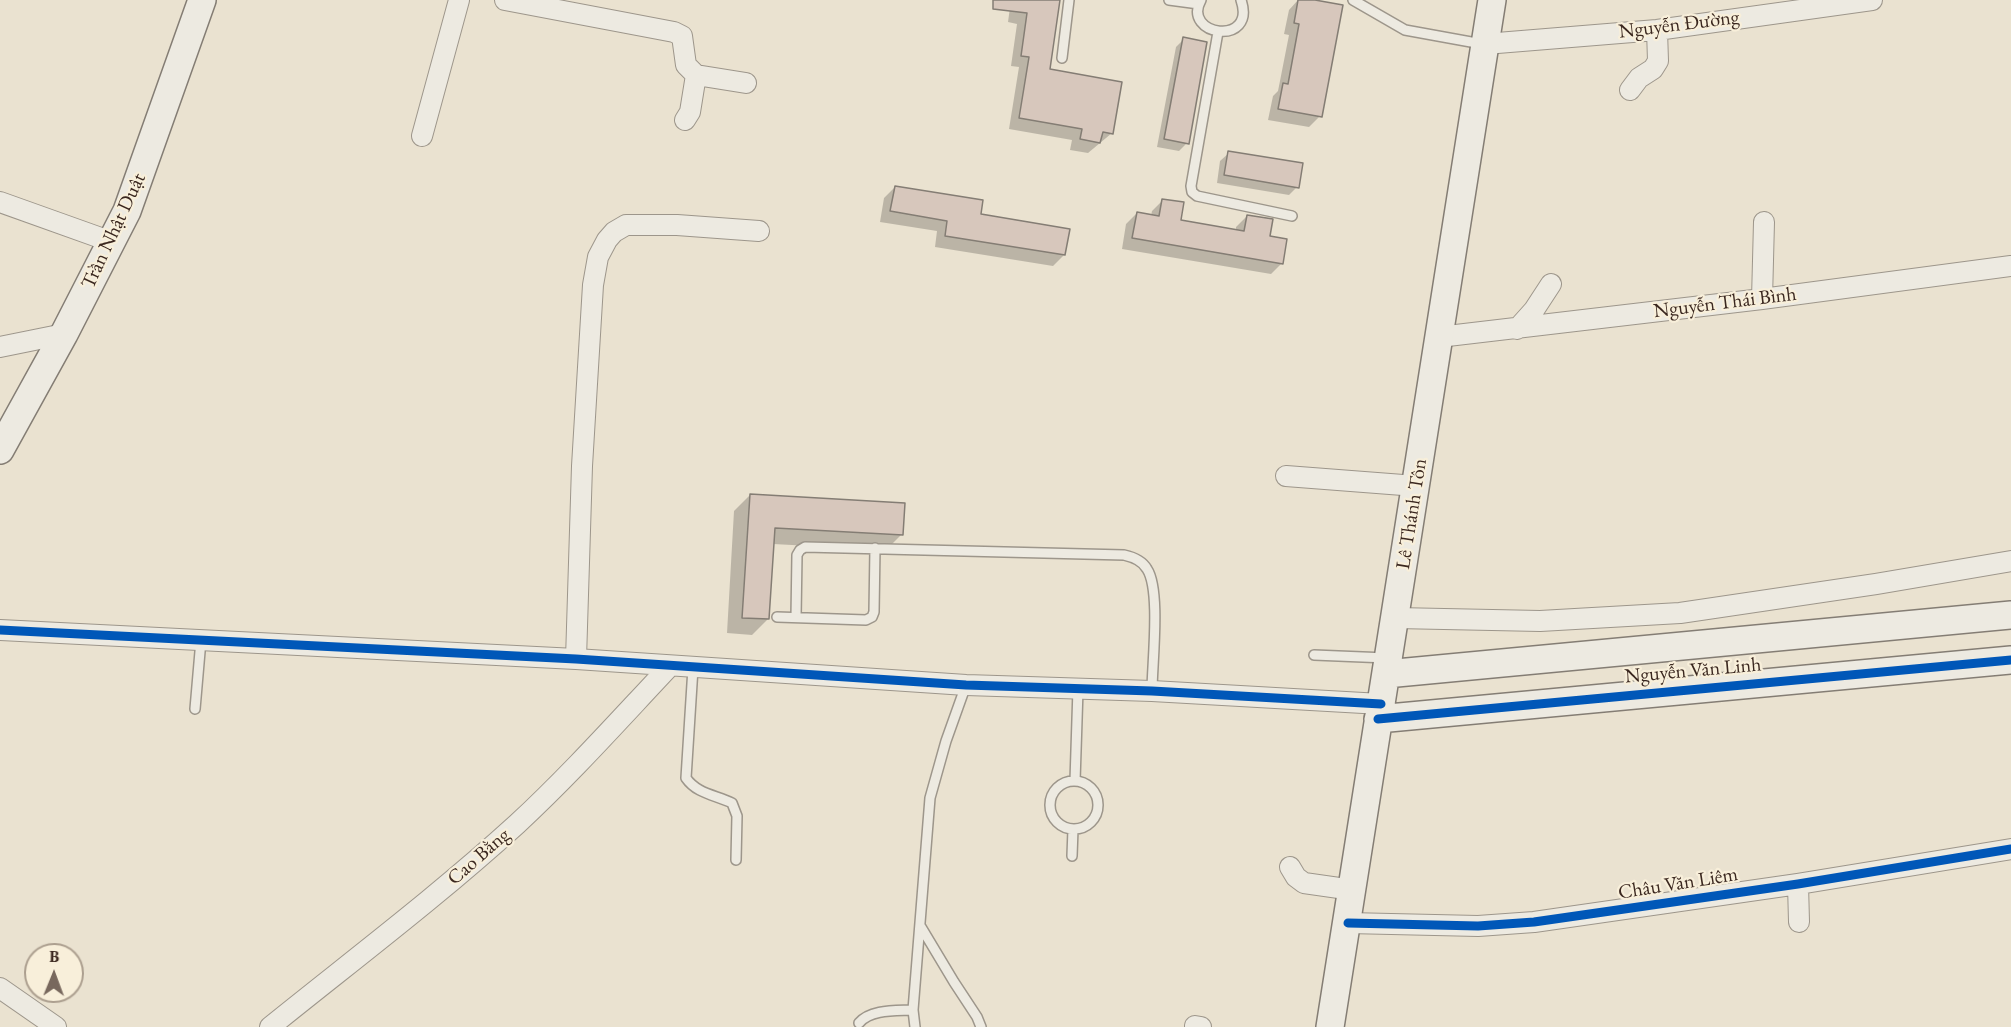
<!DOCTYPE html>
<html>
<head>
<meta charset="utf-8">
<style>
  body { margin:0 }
  #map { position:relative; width:2011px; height:1027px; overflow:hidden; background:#eae2d0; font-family:"EB Garamond",serif }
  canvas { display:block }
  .north { position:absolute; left:24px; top:943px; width:60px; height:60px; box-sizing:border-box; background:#f8efda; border:2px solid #ac9f8f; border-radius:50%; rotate:1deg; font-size:16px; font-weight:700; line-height:24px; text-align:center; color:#3a271f }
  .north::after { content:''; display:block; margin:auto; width:21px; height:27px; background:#78685d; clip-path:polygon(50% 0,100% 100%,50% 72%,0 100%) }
</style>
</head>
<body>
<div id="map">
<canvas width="2011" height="1027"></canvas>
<div class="north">B</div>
</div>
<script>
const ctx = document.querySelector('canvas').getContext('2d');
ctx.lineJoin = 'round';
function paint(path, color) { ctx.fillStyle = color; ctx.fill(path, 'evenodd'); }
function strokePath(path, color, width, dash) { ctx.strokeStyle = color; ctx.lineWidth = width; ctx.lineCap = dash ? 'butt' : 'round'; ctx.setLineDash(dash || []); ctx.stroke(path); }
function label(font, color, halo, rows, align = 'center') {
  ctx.font = font + ' "EB Garamond",serif'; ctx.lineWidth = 4.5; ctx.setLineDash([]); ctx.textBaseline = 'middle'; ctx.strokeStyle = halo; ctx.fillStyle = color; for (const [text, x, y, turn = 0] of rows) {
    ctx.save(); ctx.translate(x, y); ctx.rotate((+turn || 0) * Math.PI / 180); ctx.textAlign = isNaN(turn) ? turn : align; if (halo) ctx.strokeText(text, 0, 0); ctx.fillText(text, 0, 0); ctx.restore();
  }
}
const shadow = new Path2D(`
  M1011,0H1058L1048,70L1112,133L1088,153L1070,150L1072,140L1009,129L1019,67L1011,66L1017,24L1008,22Z
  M1298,0H1307L1320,116L1309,127L1268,120L1273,96L1278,91L1289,35L1284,34L1289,10Z
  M1184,39L1187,143L1179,151L1157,147L1176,47Z
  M1229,153L1297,187L1289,195L1217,183L1220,161Z
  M895,187L980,215L1064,255L1053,266L935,247L937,231L880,222L884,198Z
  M1163,200L1179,221L1236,231V227L1247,216L1268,237L1282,263L1271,274L1122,249L1126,224L1137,213L1151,216L1152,211Z
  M750,495L902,534L886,550L773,544L768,619L752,635L727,633L734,511Z`);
const building = new Path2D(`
  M993,0H1060L1050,69L1122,82L1113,134L1103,132L1100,143L1080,139L1082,129L1019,118L1029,57L1021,56L1027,13L993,9Z
  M1298,0H1315L1343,5L1322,117L1278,109L1283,83L1288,84L1299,24L1294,23Z
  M1183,37L1207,42L1189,144L1164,139Z
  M1228,151L1303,163L1299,188L1224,175Z
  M895,186L983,200L981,214L1070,229L1065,255L945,236L947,221L890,211Z
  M1162,199L1184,202L1181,220L1244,231L1247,215L1273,219L1270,236L1287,239L1283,264L1132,238L1137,212L1159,216Z
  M750,494L905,503L903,535L775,528L769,619L742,618Z`);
const lane = new Path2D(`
  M1169,0L1199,4
  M1201,0C1181,36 1257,47 1241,0
  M1353,0L1405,30L1482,44
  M1218,32L1191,186L1192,192L1197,196L1292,216
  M1062,58L1069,0
  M777,617L866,620L872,617L874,612L875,548
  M796,617L797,555L800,550L805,547L1124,555C1133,557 1142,560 1147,569C1161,590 1152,664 1152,691
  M1314,655L1387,658
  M693,668L686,778C697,794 716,795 732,803L737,816L736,860
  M195,709L201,640
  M1075,781L1078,689
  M1050 805a24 24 0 1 1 48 0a24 24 0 1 1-48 0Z
  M1072,856L1073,829
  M921,927L954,982L977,1017L981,1027
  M859,1023C871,1009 896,1011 913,1010
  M915,1027L913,1010L930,798L946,741L966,685`);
const street = new Path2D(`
  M505,0L674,32L682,36L686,65L696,75L746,83
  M1485,44L1657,30L1872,0
  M1630,90L1639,78L1653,69L1658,61L1657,30
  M685,120L690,112L696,75
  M422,136L459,0
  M0,202L112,242
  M1762,299L1764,222
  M1517,329L1534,310L1551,284
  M1439,337L1762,299L2011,266
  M0,347L64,334
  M1286,476L1416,486
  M1396,618L1540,621L1680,613L1876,584L2011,561
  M0,630L576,659L966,685L1152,691L1381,704
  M576,659L582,466L593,285L598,257L607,240L614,232L626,225H677L759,231
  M1290,867L1296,877L1304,883L1353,890
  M1798,884L1799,922
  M1348,923L1478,926L1534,922L1798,884L2011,849
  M0,988L56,1027
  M1195,1026L1201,1027
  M270,1027C353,960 438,896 517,824C571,774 620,719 670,666`);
const secondary = new Path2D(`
  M0,450L64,334L127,211L202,0
  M1386,674L2011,615
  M1378,719L2011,660
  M1330,1027L1492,0`);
const cycleway = new Path2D(`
  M0,630L576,659L966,685L1152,691L1381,704
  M1378,719L2011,660
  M1348,923L1478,926L1534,922L1798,884L2011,849`);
const streetNames = [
  ["Nguyễn Đường",1679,25,-7],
  ["Trần Nhật Duật",114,231,-65],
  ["Nguyễn Thái Bình",1725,303,-7],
  ["Lê Thánh Tôn",1412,514,-81],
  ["Nguyễn Văn Linh",1693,671,-5],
  ["Cao Bằng",479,857,-41],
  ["Châu Văn Liêm",1678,884,-9]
];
paint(shadow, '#0003');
paint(building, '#d7c7bc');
strokePath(building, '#847d74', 1.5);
strokePath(lane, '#9d968b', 12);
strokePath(street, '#9d968b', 22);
strokePath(secondary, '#847d74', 30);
strokePath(lane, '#edeae1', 9);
strokePath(street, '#edeae1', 20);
strokePath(secondary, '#edeae1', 27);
strokePath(cycleway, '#0057b8', 9);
label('20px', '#3a271f', '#f8efda', streetNames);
</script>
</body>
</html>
